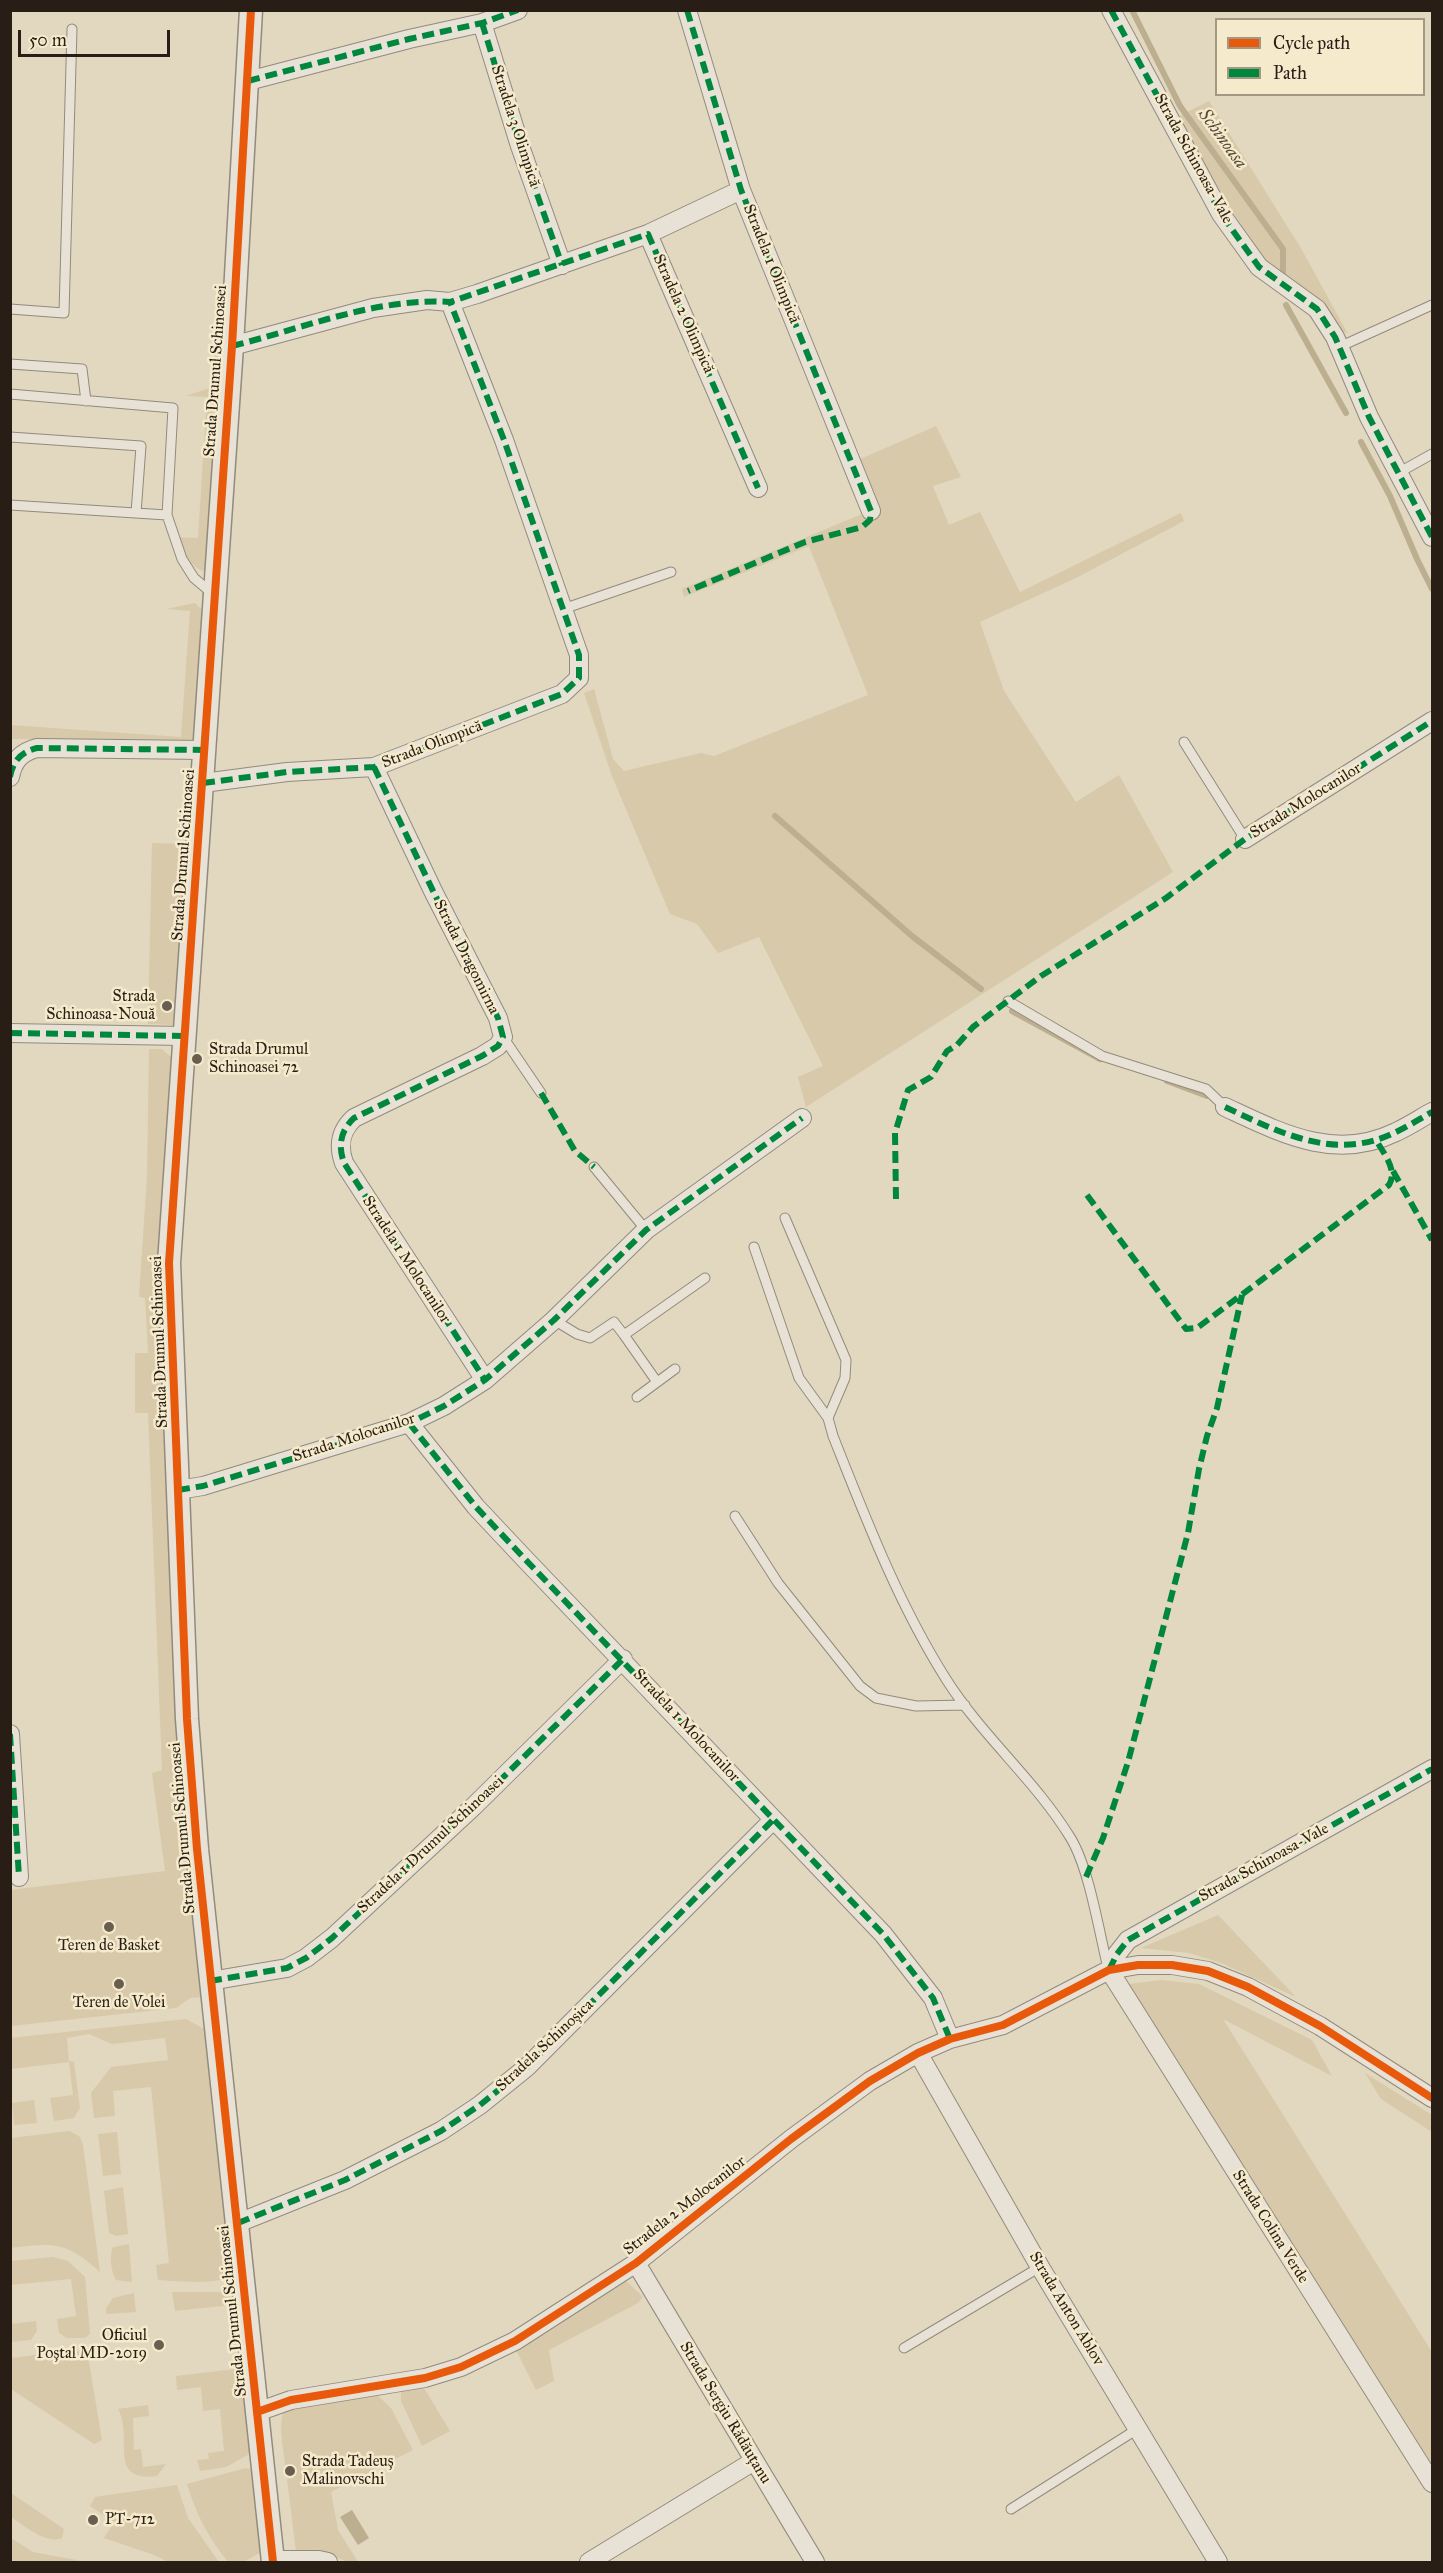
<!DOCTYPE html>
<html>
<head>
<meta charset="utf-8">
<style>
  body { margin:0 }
  #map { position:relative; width:1443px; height:2573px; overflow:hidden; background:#e2d8bf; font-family:"IM FELL Great Primer",serif }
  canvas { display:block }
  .frame { position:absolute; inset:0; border:12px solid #281e16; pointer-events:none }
  .legend { position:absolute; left:1215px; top:18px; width:210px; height:78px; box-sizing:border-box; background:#f5eacc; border:2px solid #a39883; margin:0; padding:8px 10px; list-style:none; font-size:18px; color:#281e16 }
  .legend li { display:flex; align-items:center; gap:12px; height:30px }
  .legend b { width:30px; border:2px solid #a39883 }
  .scale { position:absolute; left:18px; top:30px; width:152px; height:27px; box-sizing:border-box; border:3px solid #281e16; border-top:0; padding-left:8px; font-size:18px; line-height:21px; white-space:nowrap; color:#281e16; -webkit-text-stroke:4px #f5eacc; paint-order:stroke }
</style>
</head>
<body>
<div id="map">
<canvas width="1443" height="2573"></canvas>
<div class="frame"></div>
<ul class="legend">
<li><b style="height:8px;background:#e8590c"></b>Cycle path</li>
<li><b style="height:8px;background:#00873e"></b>Path</li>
</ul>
<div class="scale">50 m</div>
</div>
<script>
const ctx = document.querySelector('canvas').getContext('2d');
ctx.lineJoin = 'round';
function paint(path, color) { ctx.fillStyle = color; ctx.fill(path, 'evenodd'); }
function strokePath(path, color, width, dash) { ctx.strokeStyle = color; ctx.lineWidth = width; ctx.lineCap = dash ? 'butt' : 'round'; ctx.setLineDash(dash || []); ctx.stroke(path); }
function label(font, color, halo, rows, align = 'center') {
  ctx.font = font + ' "IM FELL Great Primer",serif'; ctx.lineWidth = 5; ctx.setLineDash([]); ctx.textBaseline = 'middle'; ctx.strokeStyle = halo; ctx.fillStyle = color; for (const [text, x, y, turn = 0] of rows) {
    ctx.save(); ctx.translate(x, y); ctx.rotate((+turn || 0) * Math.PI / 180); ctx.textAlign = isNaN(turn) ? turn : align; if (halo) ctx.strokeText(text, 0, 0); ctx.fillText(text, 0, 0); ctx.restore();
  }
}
const green = new Path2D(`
  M1209,101L1302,250L1348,334L1334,326L1309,292L1261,260L1177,117Z
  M215,343L222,348L205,572C190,567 183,551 176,537L198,538L207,397L186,396L213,387Z
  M936,426L961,477L933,486L949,525L980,512L1020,592L1181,513L1184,521L1076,578L980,622L1004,691L1076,802L1119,775L1173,872L806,1107L798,1077L823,1066L759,937L718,953L697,924L670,914L612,776L584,693L594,689L613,759L624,771L701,753L714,756L868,695L809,546L684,597L682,589L862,514L842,467Z
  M195,603L206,613L197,736L191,740L11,739L10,725L181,737L190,611L166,609Z
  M152,843L188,844L174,1025L148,1024Z
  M149,1049H162L172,1058L202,1997L190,1998L176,2008L11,2026L10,1890L165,1871L152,1773L162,1770L148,1413H135V1353H148L145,1298L139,1297L147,1177Z
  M1218,1915L1296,1997L1221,1963L1189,1953L1141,1948Z
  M1161,1980L1199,1984L1312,2040L1332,2076L1223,2019L1432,2352V2464L1129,1984Z
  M186,2019L204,2029L208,2038L233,2274C223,2286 175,2281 158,2280L156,2265L169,2263L151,2087L113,2091L115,2116L94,2118L91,2093L111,2067L168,2060L165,2038L112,2044L89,2034L67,2038L69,2061L74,2062L80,2108L74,2118L54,2121L50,2098L73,2095L69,2062L11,2069L10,2038Z
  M1365,2073L1432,2115V2132L1381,2099Z
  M34,2100L37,2123L14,2125L12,2103Z
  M70,2131L80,2137L83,2145L100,2272C65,2241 55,2243 11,2248V2138Z
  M117,2132L121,2174L103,2176L98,2134Z
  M123,2187L128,2234L116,2236L109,2233L104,2191Z
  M129,2244L132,2282L116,2280C111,2272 109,2255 113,2247Z
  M53,2257L68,2261L85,2277L90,2334L85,2338H67L59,2333L57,2319L76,2316L71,2279L11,2285V2261Z
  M623,2278L643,2297L638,2303L549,2350L554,2381L536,2390L515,2348L563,2322L591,2299Z
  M172,2292H222L235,2299L241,2343L235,2344L231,2305L175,2311Z
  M134,2293L136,2312L106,2314V2308L113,2298Z
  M36,2321L37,2331L31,2340L11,2342V2324Z
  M75,2350L84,2353L89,2362L102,2440L94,2444L11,2389V2358Z
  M244,2368L253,2452L226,2467L200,2471L197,2460L209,2459L208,2453L224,2451L220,2409L203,2411L201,2387L177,2390L176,2376Z
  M424,2388L450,2431L422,2446L401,2401V2392Z
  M376,2394L391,2408L413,2450L331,2492L338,2530L358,2562H348L326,2553L296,2552L287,2479L294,2478L293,2465H285C284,2449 277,2424 285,2409Z
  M148,2405L149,2416L133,2418L134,2450L141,2449L143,2467L166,2464L157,2476C106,2482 134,2438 118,2409Z
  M246,2468L252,2470L261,2552L244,2562H228C208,2537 196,2514 187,2484Z
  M177,2485L188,2518L219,2562H168L154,2555L104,2538L114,2522L90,2506L95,2497Z
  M11,2493L64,2529L62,2538C47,2545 23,2525 11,2517Z
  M11,2538L33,2552L87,2562H11Z`);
const water = new Path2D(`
  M352,2510L369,2538L358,2545L340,2517Z`);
const stream = new Path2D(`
  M1132,10L1180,106L1283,249V281
  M1286,305L1346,413
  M1361,442L1390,496L1417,559L1432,589
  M775,816L912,936L981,989
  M1012,1011L1100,1059
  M1167,1081L1207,1096`);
const service = new Path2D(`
  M10,309L64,313L72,29
  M1339,347L1432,305
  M10,364L82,369L86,401
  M10,394L173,408L167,515L182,559L194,578L213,594
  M10,437L141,446L136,513
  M1398,473L1432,454
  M10,505L167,515
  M563,609L671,572
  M1184,742L1245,839
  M1008,1001L1102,1056L1206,1089L1225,1107
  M503,1037L541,1093
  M594,1167L646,1230
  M785,1218L846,1360L845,1378L828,1418L833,1436C866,1519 898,1603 946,1679C982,1736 1035,1780 1070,1837C1089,1867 1099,1932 1108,1968
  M754,1247L799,1378L828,1418
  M554,1320L577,1334L590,1338L614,1322L624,1335L705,1278
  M624,1335L657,1382
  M637,1397L675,1369
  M735,1516L778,1583L860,1686L876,1698L916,1706L965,1705
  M904,2348L1040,2267
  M1011,2509L1139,2428`);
const minor = new Path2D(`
  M687,10L741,190L871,511
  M1111,10L1221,214L1259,267L1317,309L1335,337L1369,417L1432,537
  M482,23L520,146L562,265
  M248,81L409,39L482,23L518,10
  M648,234L758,488
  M232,346L373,308L427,300L450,302L477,294L648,234L741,190
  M374,767L434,893L498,1018L503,1037L498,1046L482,1056L354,1118C340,1131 338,1146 344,1163L485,1380
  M10,777C13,761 21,752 37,748L205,750
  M203,783L287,772L374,767L562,694L579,678V655L504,440L450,302
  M1245,839L1432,721
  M10,1033L183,1036
  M1225,1107C1281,1133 1335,1162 1396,1132C1409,1126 1421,1118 1432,1112
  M409,1423L476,1507L523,1557L883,1934L933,1998L950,2039
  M178,1490L203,1486L409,1423L444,1406L485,1380L554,1320L646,1230L802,1118
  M10,1734L19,1877
  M1109,1970L1432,2483
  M1109,1970L1117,1954L1128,1940L1432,1769
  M210,1981L287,1968L306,1958L332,1938L473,1807L623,1659
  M918,2053L1040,2267L1218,2562
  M238,2223L345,2180L441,2131L480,2105L527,2067L773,1820
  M636,2263L815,2562
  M257,2412L291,2400L425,2378L461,2367L515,2341L636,2263L791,2139L870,2081L918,2053L950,2039L1003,2025L1109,1970L1138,1965H1172L1208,1971L1248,1987L1320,2026L1432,2098
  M273,2560H319L328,2562
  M589,2562L754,2461`);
const tertiary = new Path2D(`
  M251,10L232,346L169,1263L187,1719L197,1849L273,2562`);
const quiet = new Path2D(`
  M687,10L741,190L871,511L870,520L862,527L805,542L688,591
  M1111,10L1221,214L1259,267L1317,309L1335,337L1369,417L1432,537
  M482,23L520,146L562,265
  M248,81L409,39L482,23L518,10
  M232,346C301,329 378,297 450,302L648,234L758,488
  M374,767L434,893L498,1018L503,1037L498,1046L482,1056L354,1118C340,1131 338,1146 344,1163L485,1380
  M10,777C13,761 21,752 37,748L205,750
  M203,783L287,772L374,767L562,694L579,678V655L504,440L450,302
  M10,1033L183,1036
  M541,1093L575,1151L594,1167
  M1225,1107C1281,1133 1335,1162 1396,1132C1409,1126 1421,1118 1432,1112
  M1393,1171L1432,1240
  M1087,1195L1186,1329L1197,1328L1389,1185C1398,1170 1384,1154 1376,1140
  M896,1199L895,1133L908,1090L931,1077L947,1051L957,1045L973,1027L1041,976L1166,898L1245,839L1432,721
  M409,1423L476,1507L523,1557L883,1934L933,1998L950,2039
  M178,1490L203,1486L409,1423L444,1406L485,1380L554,1320L646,1230L802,1118
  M10,1734L19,1877
  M1086,1877L1103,1838L1128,1762L1188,1533L1199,1469L1207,1436L1217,1408L1242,1295
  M1109,1970L1117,1954L1128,1940L1432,1769
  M210,1981L287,1968L306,1958L332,1938L473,1807L623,1659
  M238,2223L345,2180L441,2131L480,2105L527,2067L773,1820`);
const cycleway = new Path2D(`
  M251,10L232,346L169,1263L187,1719L197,1849L273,2562
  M257,2412L291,2400L425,2378L461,2367L515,2341L636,2263L791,2139L870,2081L918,2053L950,2039L1003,2025L1109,1970L1138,1965H1172L1208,1971L1248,1987L1320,2026L1432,2098`);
const markers = [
  [167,1006,6,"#695f51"],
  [197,1059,6,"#695f51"],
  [109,1927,6,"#695f51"],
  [119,1984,6,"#695f51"],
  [159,2345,6,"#695f51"],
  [290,2471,6,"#695f51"],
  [93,2520,6,"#695f51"]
];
const streetNames = [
  ["Stradela 3 Olimpică",515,126,72],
  ["Strada Schinoasa-Vale",1193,159,61],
  ["Stradela 1 Olimpică",771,264,68],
  ["Stradela 2 Olimpică",683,314,66],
  ["Strada Drumul Schinoasei",216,371,-86],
  ["Strada Olimpică",432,745,-21],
  ["Strada Molocanilor",1306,801,-32],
  ["Strada Drumul Schinoasei",184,855,-86],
  ["Strada Dragomirna",466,957,63],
  ["Stradela 1 Molocanilor",406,1260,57],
  ["Strada Drumul Schinoasei",160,1342,-92],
  ["Strada Molocanilor",354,1438,-18],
  ["Stradela 1 Molocanilor",686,1726,47],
  ["Strada Drumul Schinoasei",183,1828,-95],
  ["Stradela 1 Drumul Schinoasei",431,1845,-43],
  ["Strada Schinoasa-Vale",1264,1863,-29],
  ["Stradela Schinoșica",545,2046,-43],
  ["Stradela 2 Molocanilor",685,2206,-38],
  ["Strada Colina Verde",1270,2227,58],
  ["Strada Anton Ablov",1066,2309,59],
  ["Strada Drumul Schinoasei",233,2311,-96],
  ["Strada Sergiu Rădăuțanu",725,2413,59]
];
const poiNames = [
  ["Strada",155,997,"right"],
  ["Schinoasa-Nouă",155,1015,"right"],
  ["Strada Drumul",209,1050],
  ["Schinoasei 72",209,1068],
  ["Teren de Basket",109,1946,"center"],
  ["Teren de Volei",119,2003,"center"],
  ["Oficiul",147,2336,"right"],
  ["Poștal MD-2019",147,2354,"right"],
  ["Strada Tadeuș",302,2462],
  ["Malinovschi",302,2480],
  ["PT-712",105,2520]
];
const waterNames = [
  ["Schinoasa",1222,139,54]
];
paint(green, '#d7c9a9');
paint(water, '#bcaf90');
strokePath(stream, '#bcaf90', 6);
strokePath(service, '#928b7c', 11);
strokePath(minor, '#928b7c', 20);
strokePath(tertiary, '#928b7c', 25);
strokePath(service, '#e7e2d5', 9);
strokePath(minor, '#e7e2d5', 18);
strokePath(tertiary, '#e7e2d5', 22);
strokePath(quiet, '#00873e', 6, [12, 6]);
strokePath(cycleway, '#e8590c', 8);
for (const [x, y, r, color] of markers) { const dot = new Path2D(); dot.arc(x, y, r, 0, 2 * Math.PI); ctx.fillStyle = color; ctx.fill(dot); strokePath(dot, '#f5eacc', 2); }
label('16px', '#281e16', '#f5eacc', streetNames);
label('16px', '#281e16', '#f5eacc', poiNames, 'left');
label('italic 18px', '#564a3a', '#f5eacc', waterNames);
</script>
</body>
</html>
